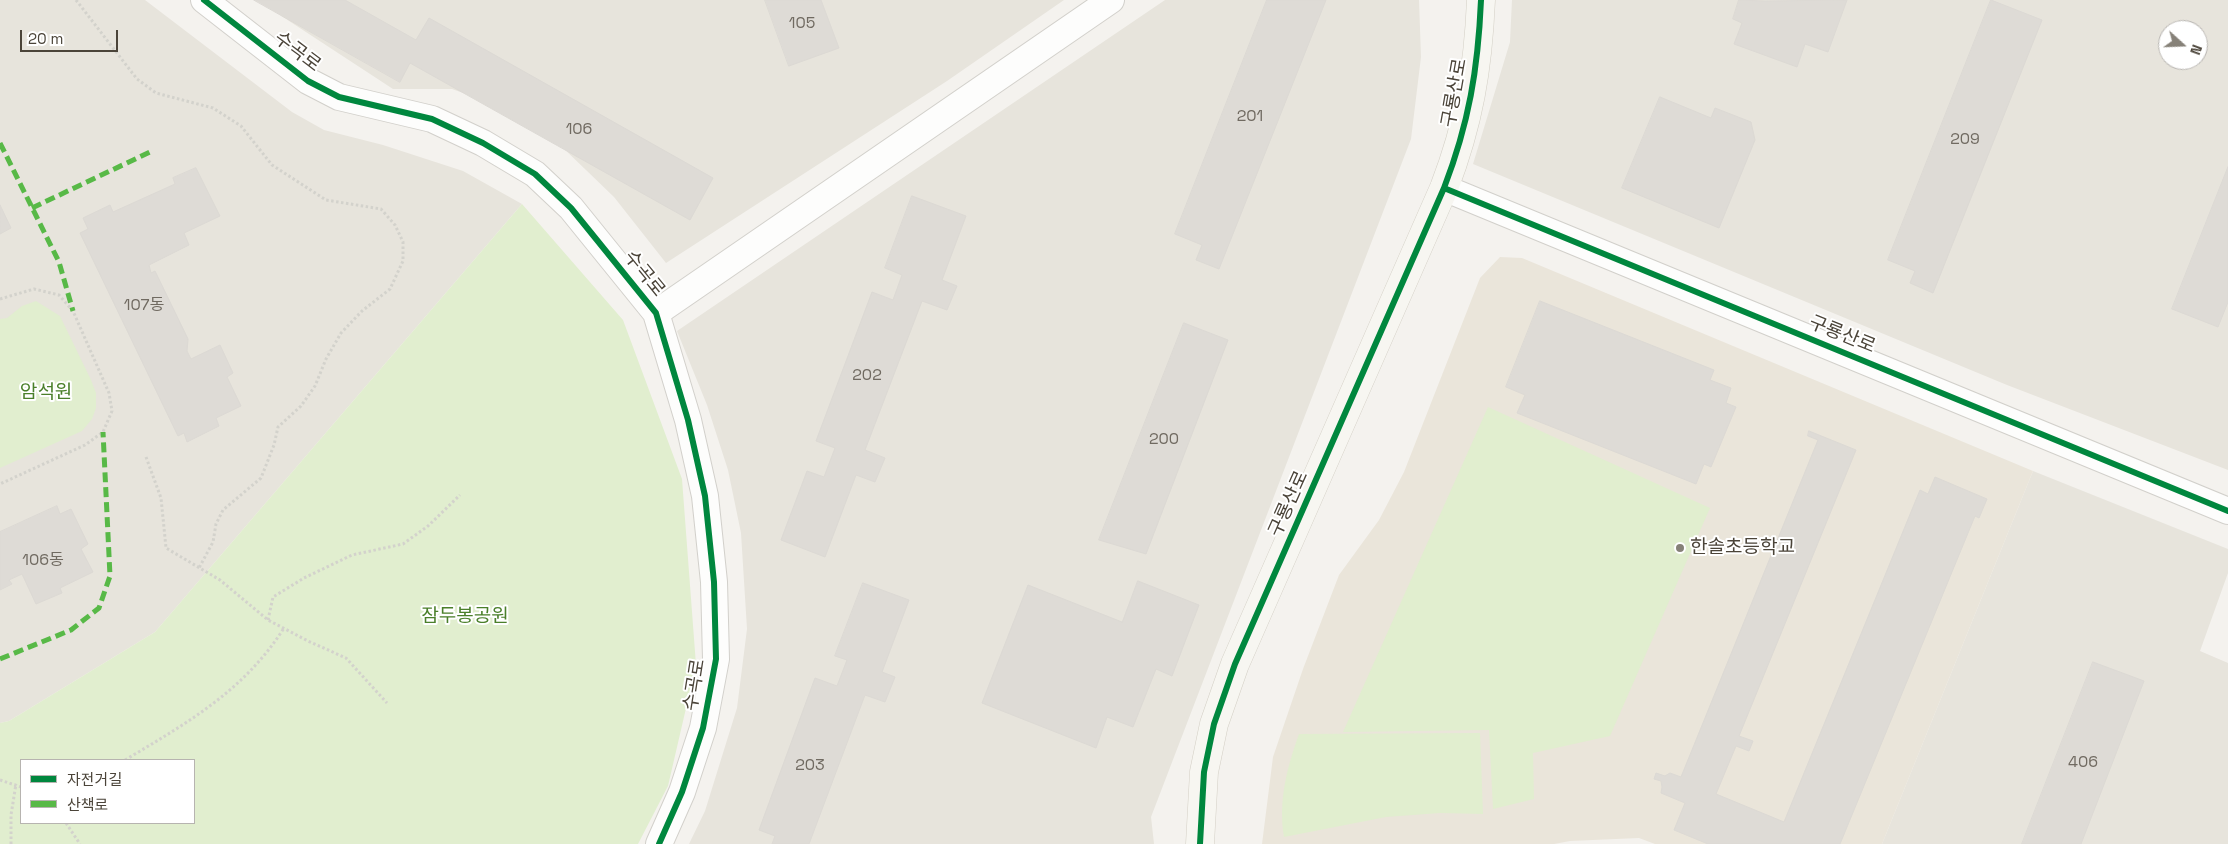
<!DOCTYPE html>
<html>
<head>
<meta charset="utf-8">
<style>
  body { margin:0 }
  #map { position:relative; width:2228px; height:844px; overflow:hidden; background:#f4f2ee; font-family:"Space Grotesk","Noto Sans KR",sans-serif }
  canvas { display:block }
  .legend { position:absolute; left:20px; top:759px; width:175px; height:65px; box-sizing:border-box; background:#fff; border:1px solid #b7b4b0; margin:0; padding:6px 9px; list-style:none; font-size:15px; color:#4b4439 }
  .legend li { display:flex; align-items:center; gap:10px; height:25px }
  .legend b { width:25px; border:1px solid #b7b4b0 }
  .north { position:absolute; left:2158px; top:20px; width:50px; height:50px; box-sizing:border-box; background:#fff; border:1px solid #b7b4b0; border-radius:50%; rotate:110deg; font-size:14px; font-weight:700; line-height:20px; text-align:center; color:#4b4439 }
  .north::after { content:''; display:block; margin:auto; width:18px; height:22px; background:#868178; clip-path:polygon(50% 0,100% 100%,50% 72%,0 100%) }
  .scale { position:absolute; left:20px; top:30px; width:98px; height:22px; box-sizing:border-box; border:2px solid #4b4439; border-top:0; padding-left:6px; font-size:15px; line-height:18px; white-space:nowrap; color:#4b4439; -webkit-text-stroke:4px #fff; paint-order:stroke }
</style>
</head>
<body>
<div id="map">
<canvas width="2228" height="844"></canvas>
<ul class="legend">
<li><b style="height:6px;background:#00873e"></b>자전거길</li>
<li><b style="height:6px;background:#58b947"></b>산책로</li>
</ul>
<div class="north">N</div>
<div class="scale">20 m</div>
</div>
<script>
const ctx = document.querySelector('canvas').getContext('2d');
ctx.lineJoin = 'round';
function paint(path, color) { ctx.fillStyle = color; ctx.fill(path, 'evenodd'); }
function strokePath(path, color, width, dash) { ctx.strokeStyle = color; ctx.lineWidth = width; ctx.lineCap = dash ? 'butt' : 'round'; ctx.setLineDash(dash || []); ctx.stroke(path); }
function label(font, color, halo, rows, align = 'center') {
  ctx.font = font + ' "Space Grotesk","Noto Sans KR",sans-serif'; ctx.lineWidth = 4; ctx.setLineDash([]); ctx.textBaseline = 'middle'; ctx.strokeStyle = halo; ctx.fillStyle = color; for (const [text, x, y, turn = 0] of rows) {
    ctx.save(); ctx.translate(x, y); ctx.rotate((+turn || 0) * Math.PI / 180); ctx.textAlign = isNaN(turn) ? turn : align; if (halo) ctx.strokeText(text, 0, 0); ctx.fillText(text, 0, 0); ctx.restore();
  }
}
const residential = new Path2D(`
  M0,0H145L292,112L324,130L383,145L463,171L522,204L155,632L9,721L0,723Z
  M257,0H1064L947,81L666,263L614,197L559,144L508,109L452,89H393Z
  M1165,0H1419L1421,57L1411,139L1151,817L1154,844H689L705,811L737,708L747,629L741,533L728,470L707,405L677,331Z
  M1512,0H2228V470L2007,385L1473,164L1510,42ZM2168,30H2198V60H2168Z
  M2033,471L2228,549V573L2200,651L2228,663V844H1882Z`);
const education = new Path2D(`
  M1500,257L1522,258L2033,471L1882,844H1655L1639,838L1570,841L1554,844H1262L1273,757L1303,669L1339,575L1379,520L1404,472L1480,278Z`);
const green = new Path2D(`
  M522,204L623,320L682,479L696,665L668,786L638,844H0V723L9,721L155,632ZM194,760V823H21V760Z
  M36,301L60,316L91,380L96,393V408L92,419L82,431L0,468V319L7,318L22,306Z
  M1488,407L1710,508L1610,736L1533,753L1534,799L1493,809L1489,730L1343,732Z
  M1480,733L1483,814L1440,813L1386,817L1284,837C1278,802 1287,767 1299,734Z`);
const building = new Path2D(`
  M254,0H345L416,40L429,18L713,178L690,220L410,63L400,82Z
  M765,0H821L839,48L789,66Z
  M1267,0H1326L1219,269L1196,260L1202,245L1175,234Z
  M1739,0L1765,1L1847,0L1828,52L1805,44L1797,67L1734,44L1742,23L1733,19Z
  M1991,0L2042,20L1933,293L1910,283L1915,271L1888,260Z
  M1660,97L1711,118L1715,108L1751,122L1755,140L1719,228L1622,188Z
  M2228,167V302L2218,327L2172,309Z
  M196,168L220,216L184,233L189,245L149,265L151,273L155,271L188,339L187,351L191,359L220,345L233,373L227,377L241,406L216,418L219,426L187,442L184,433L178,436L80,233L88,229L83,218L110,205L113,212L175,184L173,178Z
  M912,196L966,216L942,280L957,286L947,310L922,301L865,450L885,458L875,482L856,475L825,557L781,540L807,471L824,477L835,448L816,441L872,292L893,300L902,275L885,268Z
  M0,205L11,228L0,234Z
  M1540,301L1714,370L1710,380L1731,388L1726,403L1736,407L1711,467L1704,464L1696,484L1517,413L1525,395L1506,387Z
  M1184,323L1228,340L1146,554L1099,540Z
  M1809,431L1856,450L1739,736L1753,741L1749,751L1736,746L1716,794L1784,822L1920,490L1928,494L1935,477L1987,499L1979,518L1975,516L1840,844H1708L1674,830L1685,803L1661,793L1662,787L1661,781L1654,779L1656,773L1665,776L1670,773L1681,777L1818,440L1808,436Z
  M57,506L60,514L71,509L88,544L81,549L93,572L60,588L62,593L36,604L22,574L9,580L12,584L0,590V532Z
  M1138,581L1199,605L1172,676L1156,669L1133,727L1107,717L1096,748L982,703L1028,585L1122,622Z
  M863,583L909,600L882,672L895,677L885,702L865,695L809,844H772L775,836L759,830L815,678L837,686L847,660L835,656Z
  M2093,662L2144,681L2081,844H2022Z`);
const path = new Path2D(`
  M76,0L137,79L156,93L213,108L241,126L272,165L326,200L381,209L395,225L403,242V261L390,289L362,311L341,333L326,359L315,386L301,406L278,427L274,445L261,478L223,510L216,524L213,542L199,568
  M0,299L34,289L59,295L73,311L109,393L112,411L103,432L85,445L0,484
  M146,457L161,498L166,548L220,580L268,620L308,641L346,658L387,703
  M268,620L273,597L304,578L352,555L403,544L428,526L460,495
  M125,760C187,723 244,691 284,628
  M0,780L21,787
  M66,823L80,844
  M11,844V815L16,784`);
const street = new Path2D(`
  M204,0L308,81L339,97L432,119L483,143L535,174L571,208L656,313L688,420L705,496L714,582L716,659L703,728L682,792L659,844
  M1444,188L2228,511
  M656,313L1111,0`);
const secondary = new Path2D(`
  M1200,844L1204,772L1214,724L1235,664L1444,188C1469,123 1478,69 1481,0`);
const quiet = new Path2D(`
  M0,143L59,262L73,311
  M32,208L150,152
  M0,659L71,630L99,608L110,576L103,432`);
const cycleway = new Path2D(`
  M204,0L308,81L339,97L432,119L483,143L535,174L571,208L656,313L688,420L705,496L714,582L716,659L703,728L682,792L659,844
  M1444,188L2228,511
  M1200,844L1204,772L1214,724L1235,664L1444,188C1469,123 1478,69 1481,0`);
const markers = [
  [1680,548,5,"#868178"]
];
const numberNames = [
  ["105",802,24],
  ["201",1250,117],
  ["106",579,130],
  ["209",1965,140],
  ["107동",144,306],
  ["202",867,376],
  ["200",1164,440],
  ["106동",43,561],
  ["406",2083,763],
  ["203",810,766]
];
const streetNames = [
  ["수곡로",297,52,37],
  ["구룡산로",1455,93,-80],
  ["수곡로",644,274,51],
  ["구룡산로",1842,335,22],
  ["구룡산로",1289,504,-66],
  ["수곡로",695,685,-81]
];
const parkNames = [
  ["암석원",46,393],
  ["잠두봉공원",465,617]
];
const poiNames = [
  ["한솔초등학교",1690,548]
];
paint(residential, '#e7e4dc');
paint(education, '#eae5da');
paint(green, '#e1eecf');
paint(building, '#dedbd6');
strokePath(building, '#dcd9d4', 1);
strokePath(street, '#d2d0cb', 28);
strokePath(secondary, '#d3cfc5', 29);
strokePath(path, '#d3d2cc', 3, [2.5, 2.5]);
strokePath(street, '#fdfdfc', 26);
strokePath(secondary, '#f7f6f1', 28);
strokePath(quiet, '#58b947', 5, [10, 5]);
strokePath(cycleway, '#00873e', 6);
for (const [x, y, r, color] of markers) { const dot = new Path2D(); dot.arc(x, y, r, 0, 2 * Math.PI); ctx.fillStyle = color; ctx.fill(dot); strokePath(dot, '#fff', 2); }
label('16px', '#706a61', null, numberNames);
label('19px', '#4b4439', '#fff', streetNames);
label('19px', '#4a7f2a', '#fff', parkNames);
label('19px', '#4b4439', '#fff', poiNames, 'left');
</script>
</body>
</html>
